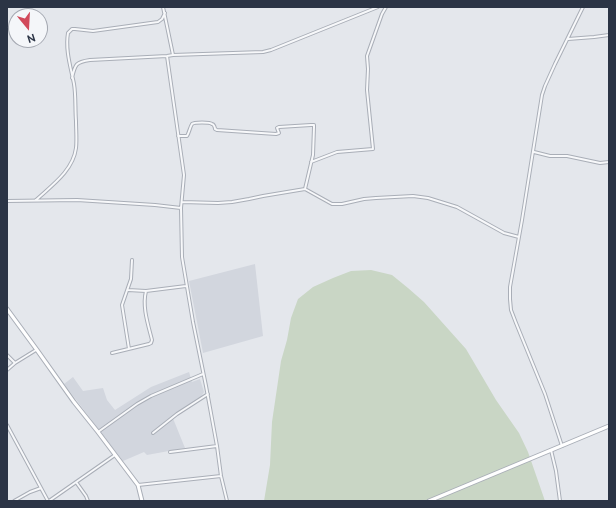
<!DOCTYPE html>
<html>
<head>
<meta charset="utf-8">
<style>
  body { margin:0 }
  #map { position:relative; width:616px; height:508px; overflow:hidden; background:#e4e7ec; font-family:Ubuntu,sans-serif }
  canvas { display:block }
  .frame { position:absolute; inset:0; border:8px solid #2b3445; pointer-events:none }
  .north { position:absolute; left:8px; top:8px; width:40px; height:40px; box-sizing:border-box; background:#f4f6f9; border:1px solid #a4a8b1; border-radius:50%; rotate:162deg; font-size:11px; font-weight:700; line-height:16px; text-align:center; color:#2b3445 }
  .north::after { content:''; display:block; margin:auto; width:14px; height:18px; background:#d1495b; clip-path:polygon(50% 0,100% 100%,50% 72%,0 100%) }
</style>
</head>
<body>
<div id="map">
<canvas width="616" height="508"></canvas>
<div class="frame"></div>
<div class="north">N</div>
</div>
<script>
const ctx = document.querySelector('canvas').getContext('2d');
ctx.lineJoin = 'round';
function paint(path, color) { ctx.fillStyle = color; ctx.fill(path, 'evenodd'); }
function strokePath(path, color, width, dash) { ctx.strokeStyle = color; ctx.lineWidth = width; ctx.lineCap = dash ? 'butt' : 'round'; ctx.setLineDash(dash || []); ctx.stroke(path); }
const built = new Path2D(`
  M255,264L263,336L203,353L189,281Z
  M189,372L192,382L200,379L204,392L201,397L172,416L185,448L147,455L144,452L123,461L64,384L73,377L83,391L103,388L107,400L115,410L151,387Z`);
const green = new Path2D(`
  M371,270L392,275L408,288L424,302L466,349L496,400L519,433L528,452L545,501H264L270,465L272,422L281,361L287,340L291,318L298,299L313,287L333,278L351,271Z`);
const street = new Path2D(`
  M163,7L173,55
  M568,39L594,37L609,35
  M167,56L184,175L181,208L182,257L193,322L206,386L217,446L221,476L227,501
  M72,78C75,64 76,62 90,60L167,56L173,55L263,52L271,50L378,7
  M178,136H187C189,133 190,127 192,124C194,122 210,122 212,124C214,124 215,128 215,129L217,130L276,134L279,133L277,128L279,127L311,125H314V127L313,155L305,189L263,196L249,199L232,202L218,203L182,202
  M534,152L550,156H567L600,163L609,162
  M311,162L337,152L373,149L367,90L368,69L367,56L382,14L386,7
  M305,189L332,204H342L364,199L376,198L413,196L428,198L457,207L504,233L519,237
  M36,200C51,186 73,171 76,148C77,139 76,130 76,121C75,109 76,96 74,84C71,68 65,50 68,33L72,29H75L93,31L158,22L162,19L165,13
  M7,201L77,200L155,205L181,208
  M128,290L146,291L186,286
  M129,349L122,305L131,279L132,260
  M112,353L149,344L151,343L152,340C148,324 142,307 146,291
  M7,355L15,363
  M7,370L15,363L36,350
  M7,425L48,501
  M98,432L137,404L151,396L203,374
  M153,433L177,414L208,394
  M562,446L545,394L516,323L511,310L510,299V287L522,220L542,95L545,86L555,64L583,7
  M551,450L556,471L560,501
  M170,452L217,446
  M76,482L86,496L88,501
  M138,485L221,476
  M14,501L30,492L41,488
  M49,501L115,455`);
const secondary = new Path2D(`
  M7,309L37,350L74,402L98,432L138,485L142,501
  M429,501L609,426`);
paint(built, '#d2d6de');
paint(green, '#c9d6c5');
strokePath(street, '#a9aeb7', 4);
strokePath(secondary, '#a9aeb7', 5);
strokePath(street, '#f7f8fa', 2);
strokePath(secondary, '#fff', 3);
</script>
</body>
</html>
